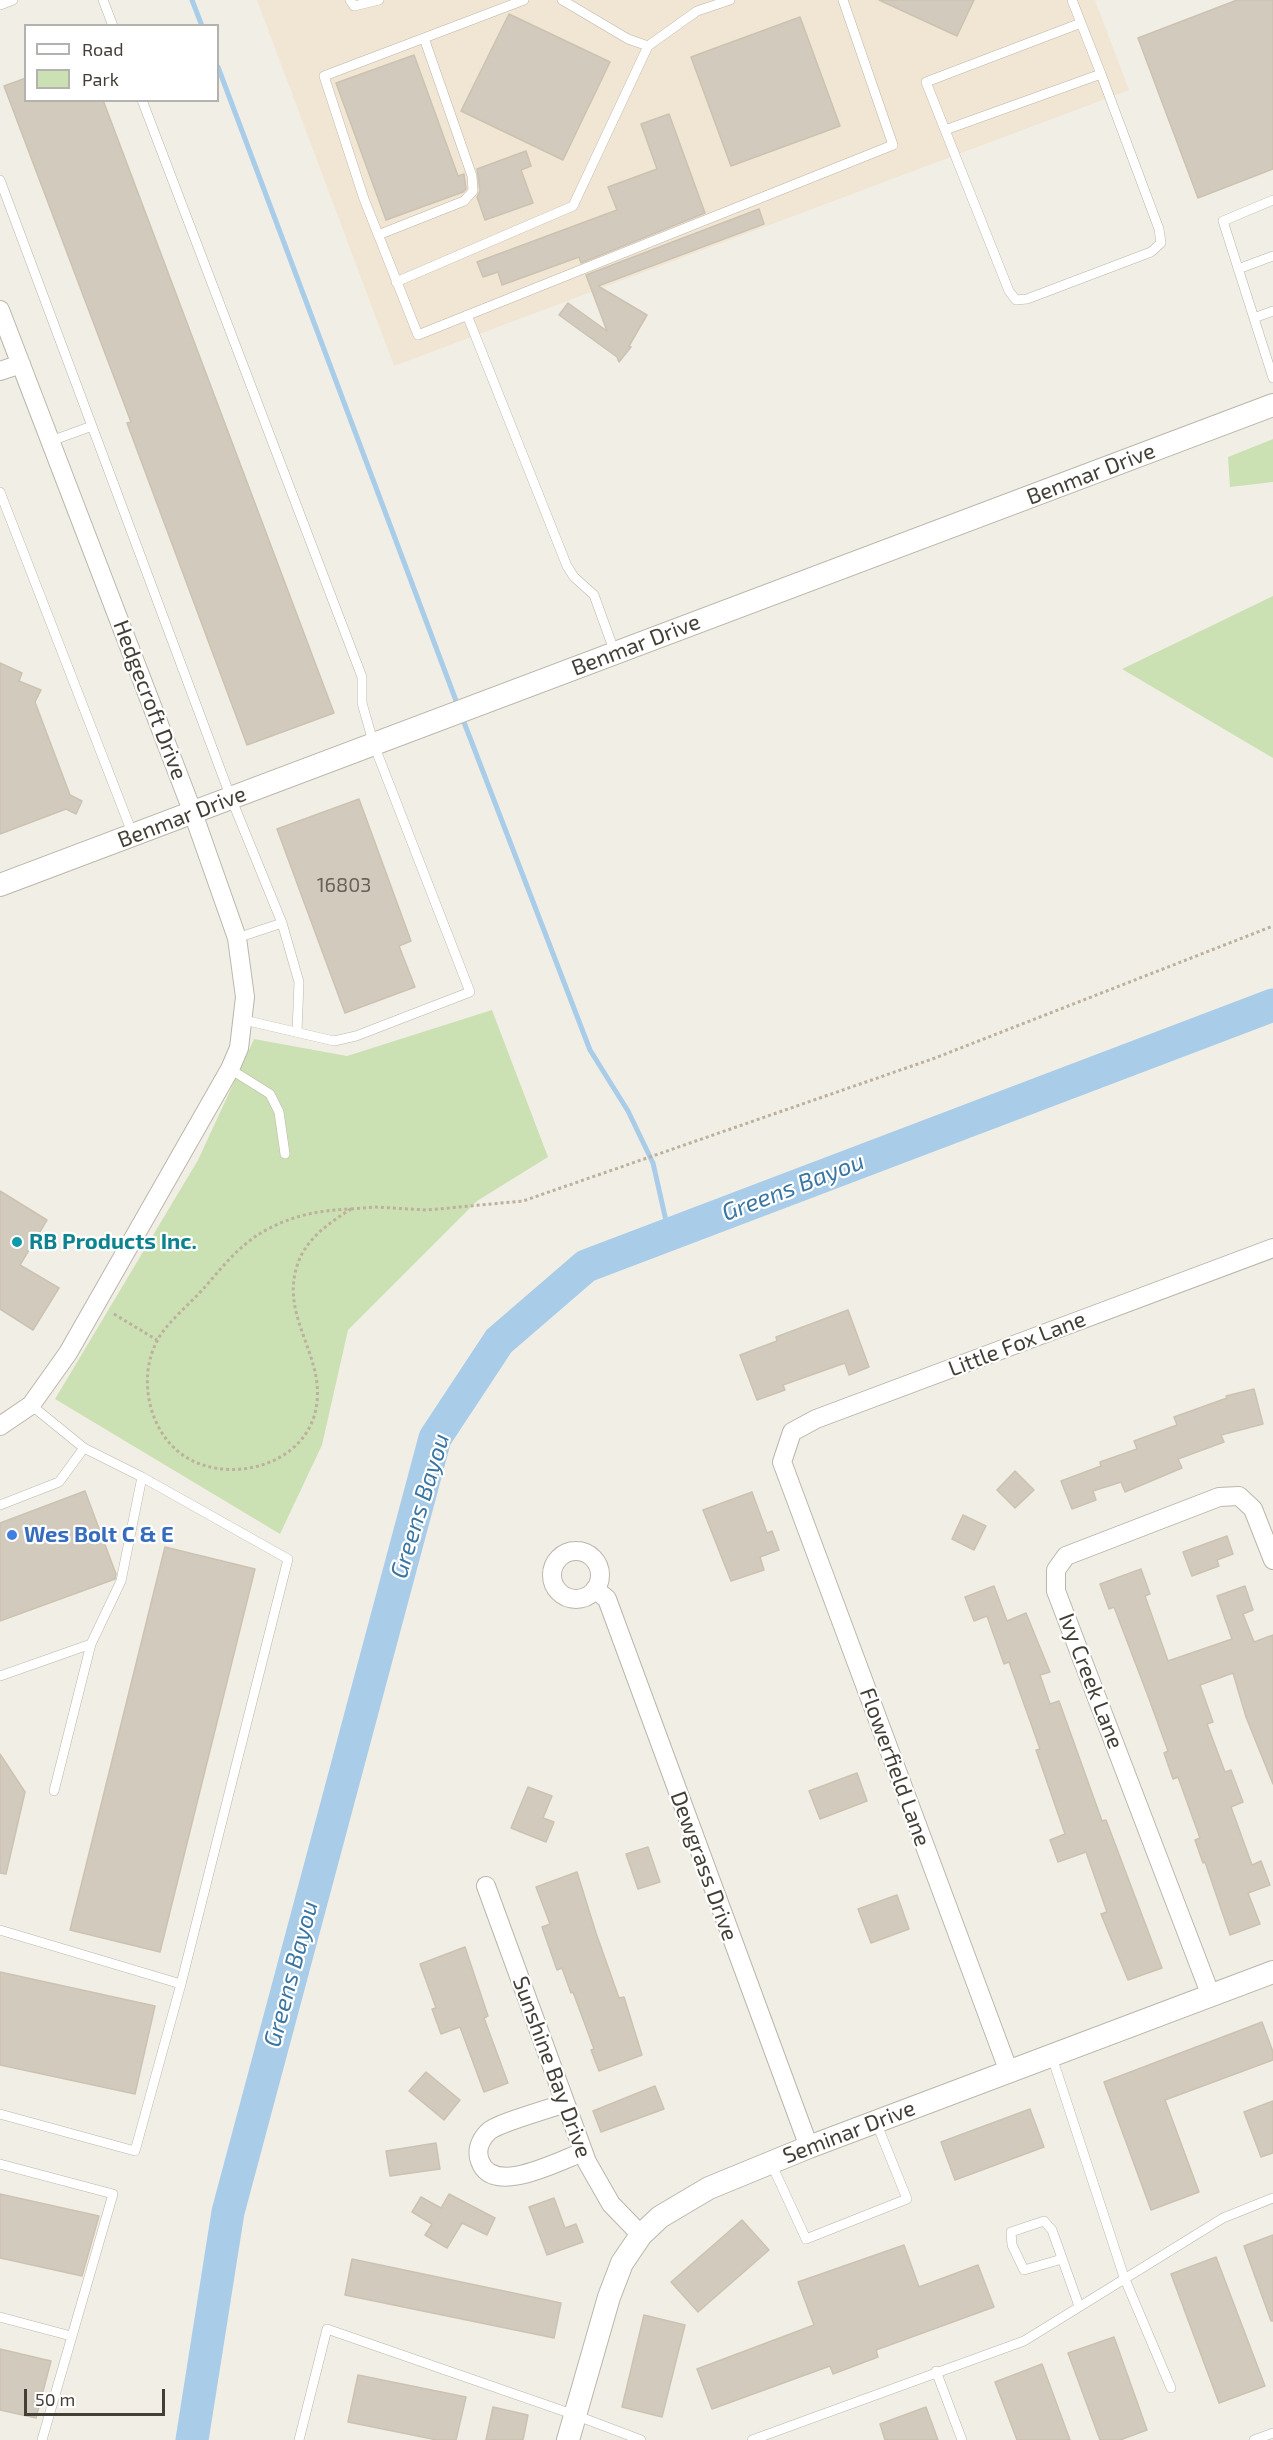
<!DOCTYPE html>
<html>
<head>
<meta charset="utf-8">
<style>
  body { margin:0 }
  #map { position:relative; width:1273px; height:2440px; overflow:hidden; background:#f1eee6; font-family:"Exo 2",sans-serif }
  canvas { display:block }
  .legend { position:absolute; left:24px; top:24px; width:195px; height:78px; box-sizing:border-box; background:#fff; border:2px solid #b4b2af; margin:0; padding:8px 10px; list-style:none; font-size:18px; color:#433e36 }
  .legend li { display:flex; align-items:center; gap:12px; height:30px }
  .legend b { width:30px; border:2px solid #b4b2af }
  .scale { position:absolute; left:24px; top:2389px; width:141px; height:27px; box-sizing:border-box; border:3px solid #433e36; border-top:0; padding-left:8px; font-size:18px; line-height:21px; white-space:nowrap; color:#433e36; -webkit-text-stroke:4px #fff; paint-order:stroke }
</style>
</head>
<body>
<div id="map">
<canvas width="1273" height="2440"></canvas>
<ul class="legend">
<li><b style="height:8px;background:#fff"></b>Road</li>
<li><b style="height:16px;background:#cce1b3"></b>Park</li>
</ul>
<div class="scale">50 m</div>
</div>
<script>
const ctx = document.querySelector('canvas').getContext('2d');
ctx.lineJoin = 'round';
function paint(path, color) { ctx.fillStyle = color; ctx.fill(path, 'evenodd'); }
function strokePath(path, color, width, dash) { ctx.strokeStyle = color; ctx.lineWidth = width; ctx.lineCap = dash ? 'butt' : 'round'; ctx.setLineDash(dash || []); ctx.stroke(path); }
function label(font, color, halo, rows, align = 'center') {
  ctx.font = font + ' "Exo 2",sans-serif'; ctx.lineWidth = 4.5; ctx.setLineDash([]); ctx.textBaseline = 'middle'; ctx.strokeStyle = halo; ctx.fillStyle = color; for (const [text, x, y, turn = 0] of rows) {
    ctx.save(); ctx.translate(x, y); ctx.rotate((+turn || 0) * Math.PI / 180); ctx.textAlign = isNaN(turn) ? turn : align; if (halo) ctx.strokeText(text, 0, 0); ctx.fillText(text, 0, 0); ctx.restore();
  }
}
const commercial = new Path2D(`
  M257,0H1095L1129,90L394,366Z`);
const green = new Path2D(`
  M1273,439V482L1230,487L1228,457Z
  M1273,596V758L1122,669Z
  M492,1010L548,1157L477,1201L348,1330L322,1445L280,1534L55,1399L198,1160L254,1039L347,1056Z`);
const stream = new Path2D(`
  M192,0L202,26
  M218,67L458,706
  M462,717L590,1050L628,1111L653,1163L669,1234`);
const river = new Path2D(`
  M192,2440L228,2212L435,1438L499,1341L586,1266L1273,1005`);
const building = new Path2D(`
  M879,0H974L957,36Z
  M1237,0H1273V169L1198,198L1138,38Z
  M509,14L610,62L563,160L461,111Z
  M800,17L840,126L731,166L691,57Z
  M414,55L458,176L464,174L466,189L463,192L386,220L336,83Z
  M26,78V100H103L334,713L247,745L127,423L131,422L4,86Z
  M669,114L705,213L581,263L579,257L502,285L498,272L483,277L477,262L617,210L608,187L657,169L641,124Z
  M526,151L531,166L521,170L533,203L485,220L477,197L480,191L477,169Z
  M759,209L764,224L598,286L647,315L629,346L631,347L619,362L617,357L559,315L568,303L607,331L586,275Z
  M0,663L22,673L19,681L41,690L35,702L70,795L82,801L76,814L66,809L0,834Z
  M359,799L411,941L399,946L415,987L345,1013L277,829Z
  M0,1191L47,1220L20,1265L59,1288L33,1330L0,1309Z
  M848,1310L869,1367L849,1375L845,1363L783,1385L785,1390L757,1400L740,1355L777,1341L776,1337Z
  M1254,1389L1263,1424L1221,1435L1224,1442L1178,1459L1182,1468L1125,1492L1121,1482L1093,1491L1096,1500L1072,1509L1061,1481L1101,1466L1100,1462L1137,1449L1134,1441L1177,1425L1174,1417L1227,1398L1226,1396Z
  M1015,1471L1034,1490L1015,1508L997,1490Z
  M85,1491L116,1574L115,1579L0,1621V1523Z
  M752,1492L767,1533L772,1531L779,1550L760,1557L764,1570L731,1581L703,1510Z
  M963,1515L986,1526L974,1550L952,1539Z
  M1227,1536L1233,1554L1217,1560L1219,1566L1192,1576L1183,1552Z
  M165,1547L255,1569L160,1952L70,1930Z
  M1141,1569L1150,1594L1145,1596L1168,1661L1232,1639L1217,1596L1245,1586L1253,1610L1243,1614L1254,1642L1273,1635V1784L1246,1717L1233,1673L1200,1685L1213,1722L1207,1724L1225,1772L1231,1770L1243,1802L1231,1807L1252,1865L1261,1861L1270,1885L1248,1893L1260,1924L1230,1935L1205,1862L1203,1863L1195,1840L1200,1838L1178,1777L1173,1779L1164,1753L1168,1751L1148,1696L1114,1607L1109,1609L1100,1584Z
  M994,1586L1007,1621L1026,1613L1050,1672L1040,1675L1050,1704L1059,1701L1102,1821L1106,1820L1162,1968L1128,1980L1101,1914L1107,1912L1086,1852L1058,1862L1050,1840L1065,1834L1036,1750L1040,1749L1009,1662L1004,1664L987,1616L974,1621L965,1597Z
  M0,1754L25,1792L6,1874L0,1873Z
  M857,1773L867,1801L820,1819L809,1791Z
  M528,1787L552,1796L543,1818L554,1822L546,1842L511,1828Z
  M648,1847L660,1882L638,1889L626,1854Z
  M577,1872L596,1933L619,1998L624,1997L642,2055L599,2071L591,2050L594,2049L573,1992L571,1993L562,1968L557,1970L542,1927L550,1924L536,1887Z
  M897,1895L909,1929L871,1943L858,1909Z
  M465,1947L488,2016L484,2018L508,2083L484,2092L460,2027L441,2034L432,2009L436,2008L420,1964Z
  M0,1972L155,2006L135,2094L0,2065Z
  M1262,2022L1273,2052V2060L1165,2100L1199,2192L1151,2210L1104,2082Z
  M426,2072L460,2100L444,2120L409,2091Z
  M655,2086L664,2109L601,2132L593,2111Z
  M1273,2101V2153L1261,2157L1244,2112Z
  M1030,2109L1044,2147L955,2180L941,2142Z
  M436,2143L440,2169L390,2176L386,2151Z
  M0,2194L99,2216L82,2276L0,2258Z
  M449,2194L495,2218L487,2235L462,2223L447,2248L425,2235L432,2224L412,2212L421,2197L441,2208Z
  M554,2198L565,2228L576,2224L583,2242L547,2255L529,2207Z
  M742,2220L769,2250L698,2312L671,2282Z
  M1273,2235V2321H1271L1244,2246Z
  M904,2245L919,2287L978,2265L994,2307L876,2350L878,2357L833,2374L830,2366L712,2409L697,2369L814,2325L798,2282Z
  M1216,2257L1265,2386L1219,2403L1171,2274Z
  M352,2259L561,2303L554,2338L345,2295Z
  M644,2315L685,2325L662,2417L622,2407Z
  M1114,2337L1147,2430L1120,2440H1100L1068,2353Z
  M0,2349L51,2361L36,2418L0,2410Z
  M1042,2364L1070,2440H1017L995,2382Z
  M358,2375L466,2397L456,2440H437L348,2422Z
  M493,2407L528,2415L523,2440H486Z
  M926,2407L938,2440H885L880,2424Z`);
const path = new Path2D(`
  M351,1209L375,1207L427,1210L523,1201L935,1058L1273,926
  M351,1209C329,1223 307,1238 298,1263C278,1318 329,1358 315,1413C301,1468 223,1486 180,1453C148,1428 138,1377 157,1341C166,1323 191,1303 205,1287C224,1265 241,1243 268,1229C294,1215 321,1210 351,1209Z
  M114,1314L157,1340`);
const service = new Path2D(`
  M103,0L113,26
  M350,0L354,6L379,0
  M524,0L324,76L364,199L418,335L893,145L843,0
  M562,0L628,39L648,46L697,11L730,0
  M1072,0L1101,74L945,130L926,82L1081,23
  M0,5L13,0
  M142,100L362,677V703L374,745L470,992L356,1036L334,1041L244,1020
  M945,130L1009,291L1016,300L1027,299L1151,252L1161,243L1159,229L1101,74
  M0,180L231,798L282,923L299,982L297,1032
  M1273,200L1223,221L1273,378
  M378,235L464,201L473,191L472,176L424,38
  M1238,269L1273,256
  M396,282L573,206L648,46
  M467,315L567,566L574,577L594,595L615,653
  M1254,318L1273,311
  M51,441L92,426
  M0,492L133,835
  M237,938L282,923
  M230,1069L270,1094L279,1112L285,1154
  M0,1505L59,1482L84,1448
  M0,1676L91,1644L121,1581L142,1477
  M54,1791L91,1644
  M0,1930L181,1984
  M1052,2057L1124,2277L1171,2388
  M0,2114L135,2151L181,1984L288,1559L142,1477L84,1448L31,1405
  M771,2163L806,2239L907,2199L876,2122
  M0,2164L113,2194L42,2440
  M1062,2259L1024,2270L1012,2245L1011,2232L1044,2221L1052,2230L1079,2306
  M0,2317L71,2336
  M936,2371L962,2440
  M299,2440L327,2329L575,2415L641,2440
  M752,2440L1024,2341L1223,2218L1273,2198
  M1254,2440L1273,2433`);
const minor = new Path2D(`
  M0,310L193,813L237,938L245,997L239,1048L230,1069L68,1353L31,1405L0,1426
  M0,371L21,364
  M552 1575a24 24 0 1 1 48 0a24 24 0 1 1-48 0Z
  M595,1589L607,1599L809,2147
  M486,1886L587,2162L611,2204L641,2235
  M1211,1996L1056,1591V1570L1066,1556L1219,1497L1239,1496L1253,1509L1273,1560
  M1009,2072L782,1462L792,1432L816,1419L1273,1248
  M565,2103C550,2109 497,2123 488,2132C480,2140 476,2151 480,2161C492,2197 559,2161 583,2152`);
const tertiary = new Path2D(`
  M0,885L1273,405
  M568,2440L609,2297L622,2263L641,2235L660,2217L709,2188L809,2147L1273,1972`);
const markers = [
  [17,1242,6,"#0f9aa8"],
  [12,1535,6,"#3f7fe0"]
];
const numberNames = [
  ["16803",344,885]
];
const streetNames = [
  ["Benmar Drive",1091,474,-21],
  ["Benmar Drive",636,645,-21],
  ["Hedgecroft Drive",150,700,69],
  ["Benmar Drive",182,817,-21],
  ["Little Fox Lane",1017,1344,-21],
  ["Ivy Creek Lane",1091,1681,69],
  ["Flowerfield Lane",895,1767,70],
  ["Dewgrass Drive",704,1866,70],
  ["Sunshine Bay Drive",552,2067,70],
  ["Seminar Drive",849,2132,-21]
];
const cultureNames = [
  ["RB Products Inc.",29,1242]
];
const shopNames = [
  ["Wes Bolt C & E",24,1535]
];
const waterNames = [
  ["Greens Bayou",793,1187,-21],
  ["Greens Bayou",420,1506,-73],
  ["Greens Bayou",291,1974,-75]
];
paint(commercial, '#f1e5d3');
paint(green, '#cce1b3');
strokePath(stream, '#a9cde8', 5);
strokePath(river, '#a9cde8', 33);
paint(building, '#d2cabd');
strokePath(building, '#ccc2b1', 1.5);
strokePath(service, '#bcb6aa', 10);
strokePath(minor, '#bcb6aa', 20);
strokePath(tertiary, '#bcb6aa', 24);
strokePath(path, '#bcb19d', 3, [3, 3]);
strokePath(service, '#fff', 9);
strokePath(minor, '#fff', 18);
strokePath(tertiary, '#fff', 22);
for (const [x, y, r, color] of markers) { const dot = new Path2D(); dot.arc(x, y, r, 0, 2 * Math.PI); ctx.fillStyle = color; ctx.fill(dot); strokePath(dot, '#fff', 2); }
label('20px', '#676158', null, numberNames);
label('22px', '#433e36', '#fff', streetNames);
label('bold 22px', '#0d838f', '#fff', cultureNames, 'left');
label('bold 22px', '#366cbe', '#fff', shopNames, 'left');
label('italic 24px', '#3b76a3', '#fff', waterNames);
</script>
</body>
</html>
